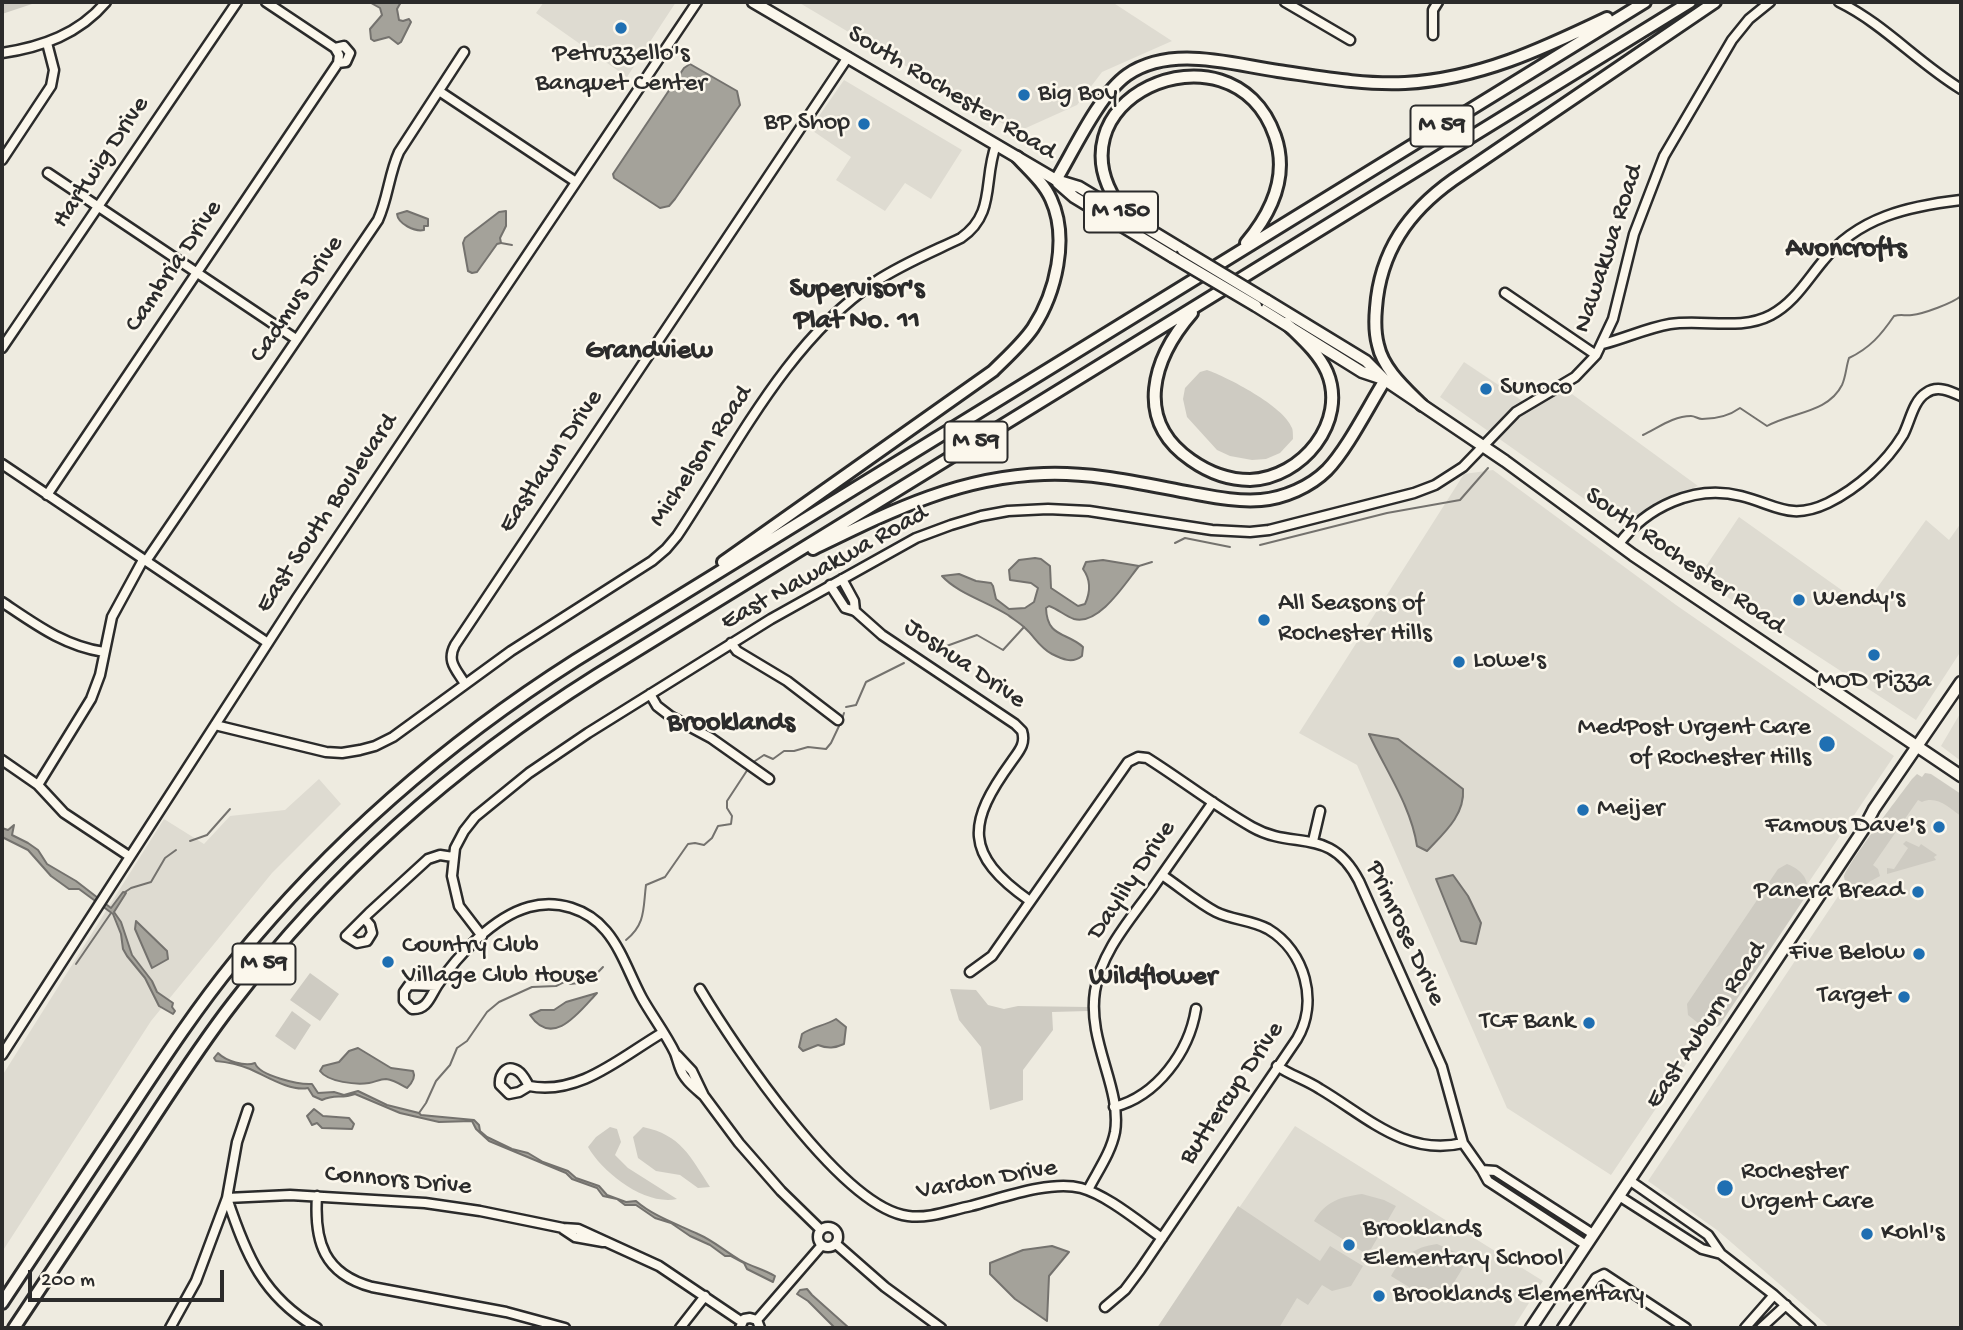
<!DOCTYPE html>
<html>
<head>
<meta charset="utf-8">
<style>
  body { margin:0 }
  #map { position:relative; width:1963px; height:1330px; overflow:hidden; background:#eeebe0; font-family:"Gochi Hand",sans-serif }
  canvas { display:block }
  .frame { position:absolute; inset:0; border:4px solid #2b2b2b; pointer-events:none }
  .scale { position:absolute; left:28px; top:1270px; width:196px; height:32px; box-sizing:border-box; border:4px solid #2b2b2b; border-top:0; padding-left:9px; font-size:21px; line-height:24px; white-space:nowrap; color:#2b2b2b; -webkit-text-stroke:5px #fbf7ec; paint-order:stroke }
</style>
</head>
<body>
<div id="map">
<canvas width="1963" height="1330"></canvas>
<div class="frame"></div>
<div class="scale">200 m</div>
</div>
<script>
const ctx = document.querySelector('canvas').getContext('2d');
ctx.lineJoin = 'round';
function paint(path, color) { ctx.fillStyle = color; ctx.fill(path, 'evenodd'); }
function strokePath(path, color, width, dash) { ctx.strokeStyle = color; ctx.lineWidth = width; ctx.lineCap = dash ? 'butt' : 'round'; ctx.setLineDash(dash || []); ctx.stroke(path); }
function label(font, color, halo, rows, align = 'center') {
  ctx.font = font + ' "Gochi Hand",sans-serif'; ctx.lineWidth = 5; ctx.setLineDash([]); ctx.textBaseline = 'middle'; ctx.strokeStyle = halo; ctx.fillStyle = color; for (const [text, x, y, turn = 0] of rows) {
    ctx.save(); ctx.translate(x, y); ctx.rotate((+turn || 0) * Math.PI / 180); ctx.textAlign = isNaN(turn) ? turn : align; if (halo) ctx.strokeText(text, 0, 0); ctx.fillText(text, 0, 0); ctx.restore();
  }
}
const built = new Path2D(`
  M544,2H676L627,77L536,13Z
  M798,2H1112L1172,41L1102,72L1077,105L1017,132Z
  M844,80L962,150L931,199L905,183L885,211L836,180L851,157L810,129Z
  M1464,362L1527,404L1561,386L1698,486L1655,503L1624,527L1440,397Z
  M1493,470L1676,605L1894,756L1611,1175L1507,1108L1357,765L1299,733L1464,474Z
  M1739,517L1864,606L1926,520L1949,540L1961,523V651L1916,720L1698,578Z
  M1961,712V761L1941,746Z
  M1923,777L1961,802V1328H1830L1717,1230L1648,1181L1865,856Z
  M319,779L341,804L272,873L151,1021L2,1252V1076L164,819L204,844L230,816L285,810Z
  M1295,1126L1543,1281L1513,1328H1157Z`);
const green = new Path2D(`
  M2,2H38L2,14Z
  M1207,370C1227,377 1284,406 1292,428C1293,430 1293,437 1293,439L1280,453L1266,459L1252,460L1230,456L1217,450L1187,417L1183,399L1185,388L1200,372Z
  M1925,773L1931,774L1961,794V816C1949,808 1937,795 1922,802L1918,800L1873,865L1878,869L1880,876L1869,882L1860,891C1853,889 1845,885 1844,877C1844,868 1902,793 1912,779L1917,774L1922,777Z
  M1906,841L1919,847L1921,844L1937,855L1934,857L1936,860L1887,874V868L1894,869L1908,848L1903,844Z
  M1787,864C1804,871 1812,882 1804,899L1719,1026C1706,1031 1698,1023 1688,1015L1687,1004L1778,869Z
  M310,973L339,994L320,1021L290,1000Z
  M950,989L976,990L988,1005L1004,1009L1018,1006L1088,1007V1011L1052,1012L1053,1030L1023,1070V1100L990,1110L981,1047L959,1020Z
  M292,1011L311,1025L295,1050L275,1036Z
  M610,1127L617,1129L621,1142L615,1155L628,1168L677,1199C645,1206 603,1173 588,1147L596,1137Z
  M643,1127C681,1135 690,1156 710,1187L698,1188L680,1175L656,1171L638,1158L633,1137Z
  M1362,1194L1384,1200L1396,1206L1371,1249L1363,1252L1314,1221C1326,1201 1340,1197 1362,1194Z
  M1238,1206L1320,1261L1330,1246L1363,1266L1351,1286L1332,1291L1322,1285L1308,1305L1297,1298L1279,1328H1157Z
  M1437,1244L1469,1258L1443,1300L1435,1303L1391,1276C1402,1257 1414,1247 1437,1244Z`);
const water = new Path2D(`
  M372,2H401L397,9L399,20L403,21L409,19L411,22L401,42L398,44L389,37L374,41L371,39L370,29L382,15L380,8L371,3Z
  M690,64L737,91L740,105L675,199L669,206L660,208L614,178L613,174L684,68Z
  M407,211L428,219V226H424V230C415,232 398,224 397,214Z
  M506,211V226L500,238L501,243L497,244L477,272L472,273L468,271L463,243L465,238L499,212Z
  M1035,558L1041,559L1050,566L1051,588L1078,606L1085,604C1091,591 1091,580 1083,569L1086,562L1103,560L1139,566C1126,582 1099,626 1074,619C1065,616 1058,609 1049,606L1046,608C1047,638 1067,632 1083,647L1082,656C1072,664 1062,659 1052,654C1039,647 1035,637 1025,628C1020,623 1013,619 1008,615C988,602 957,593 942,576L959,574L976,581L991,583L993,586L996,599L1009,609L1025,608L1034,602L1038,588L1031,583L1010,580L1009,570L1019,560Z
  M1369,734L1398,739L1463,789C1465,815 1444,833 1427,851L1417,846C1411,806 1386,771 1369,734Z
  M14,825L12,835L28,843L38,850L47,864L76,881L111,908L123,892L126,893L114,912L121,922L132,955L152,981L157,992L173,1003L172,1007L175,1011L173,1014L159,1006L145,978L127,956L123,949L121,934L113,914L79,889H69L51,876L28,850L2,837V828L8,830Z
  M1453,875L1468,896L1481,923L1476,944L1461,941L1436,879Z
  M136,921L167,951L168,959L152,968L135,929Z
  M597,993C580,1011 553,1049 530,1015L541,1010H554L566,1002Z
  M836,1019L846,1027L844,1044C835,1048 828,1049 818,1045L803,1051L799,1047L802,1034C812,1027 824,1026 836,1019Z
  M358,1048L391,1068L413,1071C416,1077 412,1083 407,1088C400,1084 394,1080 386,1079C380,1079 375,1082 369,1083C356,1085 328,1082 320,1071L323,1066L339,1062L349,1051Z
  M218,1053C226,1061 245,1067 255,1063C259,1076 300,1085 312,1084L318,1093L334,1092L344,1095L358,1091L387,1105L419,1113L421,1115L474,1120L479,1125L480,1131L487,1137L512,1149L528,1153L543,1162L568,1171L576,1178L599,1186L607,1195L626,1202L636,1201C653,1216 677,1224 698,1234C714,1241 726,1252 740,1260C752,1267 763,1269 775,1276L773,1282L747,1269L744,1263L731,1256H725L710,1245L690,1236L671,1223L655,1218L636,1205H625L617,1199L603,1196L597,1188L572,1179L566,1173L489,1141L476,1129L472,1121L439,1122L400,1113L355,1094C341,1099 335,1094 322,1100L313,1096L308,1088C291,1092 266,1076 250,1069C240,1065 227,1062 216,1061L214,1058Z
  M314,1109L323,1116L349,1118L354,1124L352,1129L322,1128L317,1123L312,1125L307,1116Z
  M1052,1246L1069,1252L1049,1276L1047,1321L1015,1299L990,1274V1263L1023,1250Z
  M807,1289L812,1295L849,1328H835L808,1301L797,1294L800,1290Z`);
const stream = new Path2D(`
  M501,243L512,245
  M1643,435C1658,428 1673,416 1691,416C1695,416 1698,419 1702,419C1716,419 1729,416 1740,408L1767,426C1792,412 1828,413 1842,385C1846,376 1846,367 1849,358C1870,348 1881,335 1894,316C1901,314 1905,316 1912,315C1923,314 1953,303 1961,296
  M1175,543L1185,538L1230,547
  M1260,545L1387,513L1460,500L1488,468
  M1139,566L1152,562
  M929,649L941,648L977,635L1003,650L1024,627
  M846,707L856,705L866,682L904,663
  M842,719L844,713
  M752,763L764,755L773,759L784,751H794L808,747L826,749L831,743L840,724
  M190,841L207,835L230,809
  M125,892L131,888L151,882L165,858L176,850
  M626,940C646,924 643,908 646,885L665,877L688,844L695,843L704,845L712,838L718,826L731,824L732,816L727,808V801L748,769
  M76,964L111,913
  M419,1113L426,1103L436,1081L450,1065L457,1048L467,1041L487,1012L499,1002L532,987L556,986L566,981L570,984C589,982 591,980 603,967`);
const minor = new Path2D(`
  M1285,2L1350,40
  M1839,2C1884,24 1918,63 1961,89
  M1433,35V10L1438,2
  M335,48L344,46L350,53L346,62L338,63
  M2,53C42,47 79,34 106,2
  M439,91L576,182
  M2,160L51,86L54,70L47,43
  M48,173L296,339
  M1505,293L1596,355
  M1603,344C1626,338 1647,328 1670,324C1703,319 1741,331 1771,315C1794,303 1807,280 1823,261C1858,217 1909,206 1961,200
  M2,348L237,2
  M2,464L268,643
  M47,495L338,63L339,55L335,48L266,2
  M1619,544C1646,507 1695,484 1741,496C1777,505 1790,521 1828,503C1858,488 1886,463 1903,435C1910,422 1913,401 1926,393C1937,385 1950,391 1961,396
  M146,561L378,220C388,198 389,174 399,152L464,52
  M842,579L854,601L855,611
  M830,585L845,608L855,611L882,635L1015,724L1022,731C1026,744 1019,751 1012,761C967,823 963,854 1030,901
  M2,602C35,624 64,646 104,652
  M731,643L737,651L787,681L838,720
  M465,684C457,670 446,662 455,645L848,57
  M650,694L657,706L670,716L711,738L769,779
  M215,725L326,752L342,753L360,750L375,746L393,737L511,651L652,561L666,549L677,536C735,449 787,341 875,282C902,264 932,252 961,238C996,214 983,180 996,145
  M2,760L38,785L64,813L129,856
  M38,785L91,699L100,675L112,617L143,560
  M1313,841L1320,811
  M364,918L370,925L372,933L367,941L357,943L346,936L369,913L428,859L440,855L453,857
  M482,936L459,906L452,876L455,848L464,831L475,817L529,773L588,733L771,619L916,538L951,525L981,516L1008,511L1048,509L1089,511L1212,530L1250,532L1269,530L1414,493L1435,485L1463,467L1516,412L1575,377L1596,355L1613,319L1634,234L1664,156L1732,40L1749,19L1770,2
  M970,972L992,956L1128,762L1138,757L1147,758C1182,780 1215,806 1252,827C1294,851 1330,825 1359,881L1442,1067L1463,1143L1482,1170
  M437,986C430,997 427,1010 412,1009L404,1001V992L409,985L437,986C457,956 493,917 529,907C557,899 588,909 606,931C622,950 630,976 642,998C652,1016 666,1034 675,1053C677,1058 678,1063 680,1068C684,1080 695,1088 704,1096
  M700,989C734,1046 842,1208 908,1216C929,1219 951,1210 971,1206C1002,1198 1050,1180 1081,1188C1107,1195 1139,1222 1162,1238
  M2,1055L297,598L697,2
  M677,1055L692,1071L704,1096L739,1143L781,1191L821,1230
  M1277,1066C1290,1075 1306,1080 1320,1089C1366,1116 1406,1157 1463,1143
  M529,1086L519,1092L509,1094L500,1085C499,1075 506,1063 518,1071C523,1074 526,1081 529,1086C579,1096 621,1057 662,1033
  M1114,1107C1157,1096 1189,1052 1196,1009
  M1629,1180L1708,1235L1721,1254L1774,1295L1811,1328
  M1088,1190C1097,1172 1111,1153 1115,1132C1122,1088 1087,1042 1095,991C1101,952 1130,920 1152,889C1172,860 1193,831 1213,802
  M317,1196C314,1242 324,1274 372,1287L506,1312L565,1328
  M1619,1196L1702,1249L1721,1254
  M818 1237a10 10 0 1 1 20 0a10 10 0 1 1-20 0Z
  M563,1229L575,1237L603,1242
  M836,1244L885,1287L941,1328
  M1586,1245L1488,1181L1482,1170L1495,1171L1593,1234
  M1105,1307L1125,1290L1140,1270L1297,1039C1319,1002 1305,951 1268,929C1252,920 1232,920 1216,912C1197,902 1180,887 1162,875
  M757,1320L822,1245
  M170,1328L196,1281L227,1198L237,1142L248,1109
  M317,1328C263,1297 246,1255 227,1198L290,1195L425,1203L480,1211L563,1228L578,1229L659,1266L742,1322
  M680,1328L705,1296
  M740,1328L744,1319L750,1318L757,1320L760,1328
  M1562,1328L1596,1278L1604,1274L1686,1328
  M1745,1328L1774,1295
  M1761,1328L1786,1305`);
const major = new Path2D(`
  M753,2L1056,180L1079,187L1183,250
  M1058,183L1074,197L1173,257
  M1266,300L1366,361L1385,380L1505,461L1633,555L1961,776
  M1256,306L1362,372L1380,378
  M1531,1328L1863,830L1874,809L1961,682`);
const highway = new Path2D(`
  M1056,180C1074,150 1099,95 1127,75C1171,45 1230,64 1278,71C1320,77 1363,85 1405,83C1479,79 1542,49 1607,18
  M1127,216C1032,101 1232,13 1275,136C1289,176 1272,212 1246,243
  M1192,313C1153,358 1133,420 1191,460C1208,472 1229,480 1250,480C1302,478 1348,422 1327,372C1318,352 1301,338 1286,323
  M1422,405C1405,388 1383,369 1378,345C1375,334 1375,319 1376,308C1380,252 1408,212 1453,180L1715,2
  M813,549C889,512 957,477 1044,474C1094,472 1143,484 1192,493C1214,497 1238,502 1261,500C1284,498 1310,487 1327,470C1348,448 1368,407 1385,380
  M723,562L993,371C1007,357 1022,344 1033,328C1056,293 1069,238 1051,199C1044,183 1029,170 1017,157
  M2,1303C43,1241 84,1179 125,1117C160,1064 195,1010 235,961C332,842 447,742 576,660L1645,2
  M14,1328C55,1266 96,1205 137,1143C168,1096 198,1048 233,1003C333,872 457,763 597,675L1690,2`);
const majorBridge = new Path2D(`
  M1183,250L1266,300
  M1173,257L1256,306`);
const markers = [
  [621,28,7,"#1f6fb2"],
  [1024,95,7,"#1f6fb2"],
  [864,124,7,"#1f6fb2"],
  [1486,389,7,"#1f6fb2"],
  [1799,600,7,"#1f6fb2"],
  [1264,620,7,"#1f6fb2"],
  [1874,655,7,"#1f6fb2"],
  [1459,662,7,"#1f6fb2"],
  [1827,744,9,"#1f6fb2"],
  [1583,810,7,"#1f6fb2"],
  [1939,827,7,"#1f6fb2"],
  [1918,892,7,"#1f6fb2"],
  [1919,954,7,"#1f6fb2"],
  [388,962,7,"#1f6fb2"],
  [1904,997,7,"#1f6fb2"],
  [1589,1023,7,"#1f6fb2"],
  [1725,1188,9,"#1f6fb2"],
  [1867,1234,7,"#1f6fb2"],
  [1349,1245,7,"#1f6fb2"],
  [1379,1296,7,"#1f6fb2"]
];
const shields = [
  [1442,126,63],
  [1121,212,74],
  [976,442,63],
  [264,964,63]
];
const shieldNames = [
  ["M 59",1442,126],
  ["M 150",1121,212],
  ["M 59",976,442],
  ["M 59",264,964]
];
const poiNames = [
  ["Petruzzello's",621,55,"center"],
  ["Banquet Center",621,85,"center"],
  ["Big Boy",1038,95],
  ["BP Shop",850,124,"right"],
  ["Sunoco",1500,389],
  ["Wendy's",1813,600],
  ["All Seasons of",1278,605],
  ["Rochester Hills",1278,635],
  ["Lowe's",1473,662],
  ["MOD Pizza",1874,682,"center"],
  ["MedPost Urgent Care",1811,729,"right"],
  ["of Rochester Hills",1811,759,"right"],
  ["Meijer",1597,810],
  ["Famous Dave's",1925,827,"right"],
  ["Panera Bread",1904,892,"right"],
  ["Country Club",402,947],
  ["Village Club House",402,977],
  ["Five Below",1905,954,"right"],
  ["Target",1890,997,"right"],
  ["TCF Bank",1575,1023,"right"],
  ["Rochester",1741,1173],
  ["Urgent Care",1741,1203],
  ["Brooklands",1363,1230],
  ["Elementary School",1363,1260],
  ["Kohl's",1881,1234],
  ["Brooklands Elementary",1393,1296]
];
const streetNames = [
  ["South Rochester Road",951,94,31],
  ["Hartwig Drive",102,163,-56],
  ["Nawakwa Road",1610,249,-72],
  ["Cambria Drive",175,267,-56],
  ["Cadmus Drive",298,300,-56],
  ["Michelson Road",702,457,-56],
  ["Eastlawn Drive",552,462,-56],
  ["East South Boulevard",328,514,-56],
  ["South Rochester Road",1684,562,35],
  ["East Nawakwa Road",825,569,-29],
  ["Joshua Drive",964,665,34],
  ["Daylily Drive",1133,881,-56],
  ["Primrose Drive",1404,934,65],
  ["East Auburn Road",1707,1026,-56],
  ["Buttercup Drive",1233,1094,-56],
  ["Vardon Drive",987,1181,-10],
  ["Connors Drive",398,1182,5]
];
const neighbourhoodNames = [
  ["Avoncrofts",1846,251],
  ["Supervisor's",857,291],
  ["Plat No. 11",857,323],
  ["Grandview",649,353],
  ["Brooklands",731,725],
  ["Wildflower",1153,979]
];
paint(built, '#dedbd1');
paint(green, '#cecbc2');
paint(water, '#a4a29a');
strokePath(water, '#74726e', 2);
strokePath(stream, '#74726e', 2);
strokePath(minor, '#2b2b2b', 13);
strokePath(major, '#2b2b2b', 15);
strokePath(highway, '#2b2b2b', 16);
strokePath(minor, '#fbf7ec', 8);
strokePath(major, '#fbf7ec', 10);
strokePath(highway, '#fbf7ec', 10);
strokePath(majorBridge, '#2b2b2b', 15, []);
strokePath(majorBridge, '#fbf7ec', 10);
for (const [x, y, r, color] of markers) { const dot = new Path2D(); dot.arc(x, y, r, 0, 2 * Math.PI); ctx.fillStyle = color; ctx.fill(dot); strokePath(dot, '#fbf7ec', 2.5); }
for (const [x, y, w] of shields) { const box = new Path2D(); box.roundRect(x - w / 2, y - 20.5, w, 41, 5); ctx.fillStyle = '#fbf7ec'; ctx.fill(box); strokePath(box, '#2b2b2b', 2); }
label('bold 24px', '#2b2b2b', null, shieldNames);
label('26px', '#2b2b2b', '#fbf7ec', poiNames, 'left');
label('26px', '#2b2b2b', '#fbf7ec', streetNames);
label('bold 28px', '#2b2b2b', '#fbf7ec', neighbourhoodNames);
</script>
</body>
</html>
